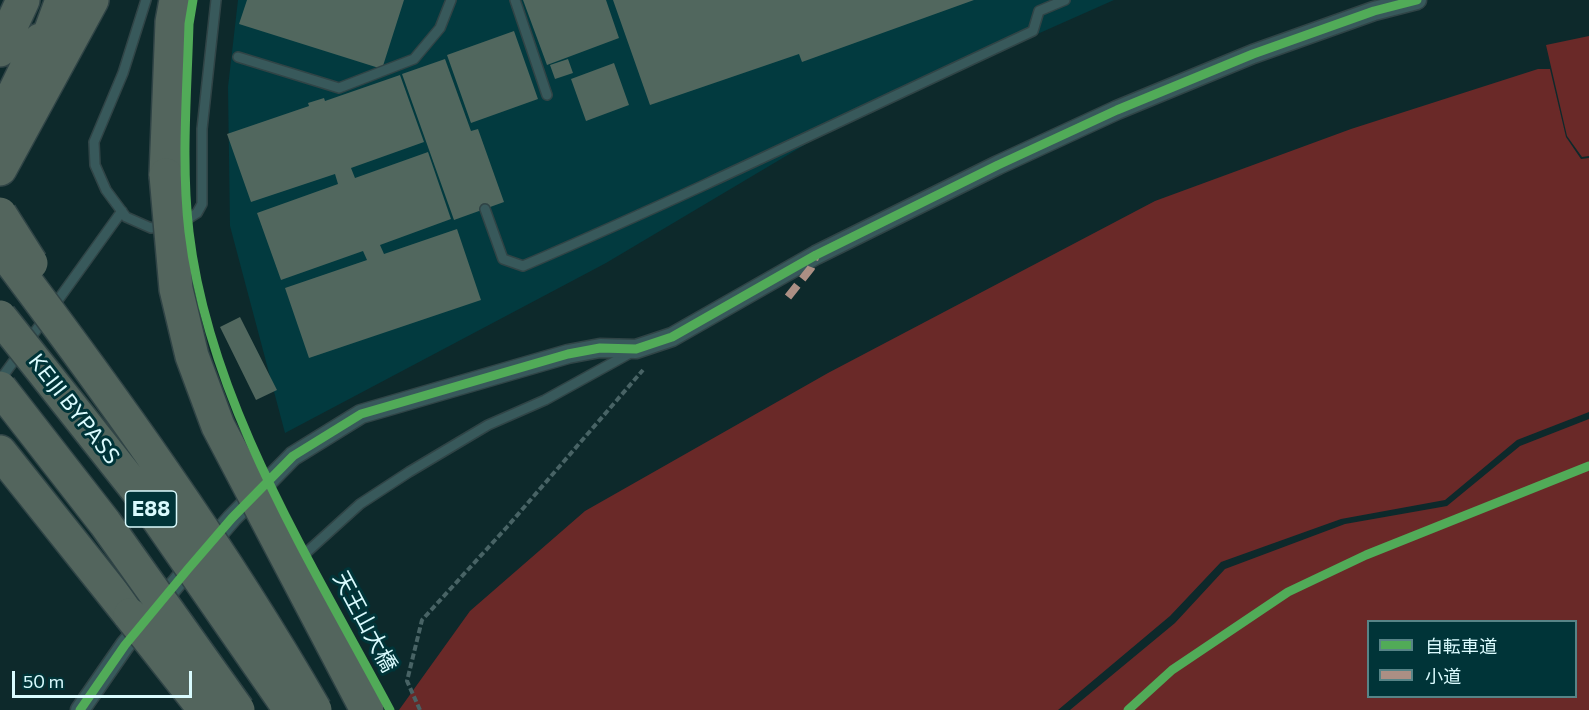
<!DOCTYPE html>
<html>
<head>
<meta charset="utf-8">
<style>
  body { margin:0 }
  #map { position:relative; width:1589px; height:710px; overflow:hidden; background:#0d292b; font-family:Commissioner,"Noto Sans JP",sans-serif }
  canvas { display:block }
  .legend { position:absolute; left:1367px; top:620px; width:210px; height:78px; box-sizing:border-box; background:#003438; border:2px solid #578487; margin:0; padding:8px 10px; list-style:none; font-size:18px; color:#dafbfe }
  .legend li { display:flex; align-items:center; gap:12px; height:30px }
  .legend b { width:30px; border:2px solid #578487 }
  .scale { position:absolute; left:12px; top:671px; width:180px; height:27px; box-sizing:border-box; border:3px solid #dafbfe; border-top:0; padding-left:8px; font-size:18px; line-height:21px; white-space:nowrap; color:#dafbfe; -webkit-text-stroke:4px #003438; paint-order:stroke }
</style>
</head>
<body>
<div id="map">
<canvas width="1589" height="710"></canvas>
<ul class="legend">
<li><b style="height:8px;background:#51ab58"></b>自転車道</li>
<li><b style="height:8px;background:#ac8f84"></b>小道</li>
</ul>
<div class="scale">50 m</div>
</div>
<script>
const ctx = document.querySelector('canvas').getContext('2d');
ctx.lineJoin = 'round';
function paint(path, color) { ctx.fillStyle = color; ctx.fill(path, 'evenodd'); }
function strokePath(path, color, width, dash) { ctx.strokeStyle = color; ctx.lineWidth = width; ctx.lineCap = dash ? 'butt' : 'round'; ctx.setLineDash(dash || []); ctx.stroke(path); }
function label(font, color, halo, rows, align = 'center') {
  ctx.font = font + ' Commissioner,"Noto Sans JP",sans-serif'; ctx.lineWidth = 6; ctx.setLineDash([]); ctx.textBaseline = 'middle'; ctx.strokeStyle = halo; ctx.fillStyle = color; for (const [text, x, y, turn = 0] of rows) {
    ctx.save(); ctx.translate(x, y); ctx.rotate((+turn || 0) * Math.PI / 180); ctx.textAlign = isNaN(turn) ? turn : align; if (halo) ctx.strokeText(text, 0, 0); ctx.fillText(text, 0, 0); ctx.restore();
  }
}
const built = new Path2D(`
  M238,0H1114L855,115L606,263L285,433L230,226L228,87Z`);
const green = new Path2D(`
  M1589,36V156L1582,157L1567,136L1546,45Z
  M1538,69H1550L1566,137L1581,159L1589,158V412L1517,440L1445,500L1341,519L1221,562L1170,616L1058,710H399L470,611L585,511L828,373L1155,201L1351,129Z
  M1589,419V710H1070L1175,623L1225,569L1345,524L1447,506L1520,446ZM1368,622H1576V696H1368Z`);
const building = new Path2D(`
  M247,0H404L382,69L239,24Z
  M523,0H606L619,38L547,65Z
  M613,0H974L802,62L799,54L650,105Z
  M514,31L538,99L471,123L447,55Z
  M445,59L471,131L478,129L504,202L454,220L402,74Z
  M568,59L573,73L555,79L550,65Z
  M614,63L629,105L586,121L571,79Z
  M400,75L424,142L351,168L355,178L428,152L451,219L380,245L384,254L457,229L481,300L309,358L285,288L367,260L363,251L281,280L257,213L338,184L335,174L251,202L227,134L309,106L308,103L324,98L325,101Z
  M240,317L277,390L256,400L220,327Z`);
const path = new Path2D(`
  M420,710L407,681L422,620L507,527L643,370`);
const lane = new Path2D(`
  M146,0L123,73L94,142L95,165L106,190L126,217L151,228L164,226
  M515,0L547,95
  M238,57L339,88L414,59L440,28L451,0
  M485,209L503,259L523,266C695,192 863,110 1033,31L1039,11L1065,0
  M178,225L197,213L202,204V129L216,0
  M53,307L122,211
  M0,380L45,318
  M297,561L360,504L409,472L488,425L545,400L632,352`);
const street = new Path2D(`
  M80,710L125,645L188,569L232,518L293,456L361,414L568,354L600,348L636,349L672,337L816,255L998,165L1117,110L1253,54L1374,11L1417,0`);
const highway = new Path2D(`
  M0,50L23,0
  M39,63L62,0
  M0,122L40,40
  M0,169L92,0
  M166,175L172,22L176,0
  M0,452L130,615`);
const highwayBridge = new Path2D(`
  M166,175L176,289L192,356L218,426L367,710
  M0,214L31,263
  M0,247C112,396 222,548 315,710
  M0,317L145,500L289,708
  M0,388L105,523L238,710
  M130,615L205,710`);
const quiet = new Path2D(`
  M788,297L811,268L816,255`);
const cycleway = new Path2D(`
  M193,0L189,24C187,93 181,164 189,232C209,402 311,562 390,710
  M80,710L125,645L188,569L232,518L293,456L361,414L568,354L600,348L636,349L672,337L816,255L998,165L1117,110L1253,54L1374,11L1417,0
  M1128,710L1172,670L1288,592L1366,555L1589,466`);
const shields = [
  [151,509,51]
];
const shieldNames = [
  ["E88",151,509]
];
const streetNames = [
  ["KEIJI BYPASS",74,409,52],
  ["天王山大橋",365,622,62]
];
paint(built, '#023a3f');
paint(green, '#6a2928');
paint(building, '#51675e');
strokePath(lane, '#304446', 12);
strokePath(street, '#304446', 21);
strokePath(highway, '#304446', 36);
strokePath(path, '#486365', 4, [6, 3]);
strokePath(lane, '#38595b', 9);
strokePath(street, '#38595b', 18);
strokePath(highway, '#53655d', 33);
strokePath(highwayBridge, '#304446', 36, []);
strokePath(highwayBridge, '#53655d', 33);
strokePath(quiet, '#ac8f84', 8, [15, 8]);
strokePath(cycleway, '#51ab58', 9);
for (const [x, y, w] of shields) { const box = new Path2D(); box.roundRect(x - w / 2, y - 18, w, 36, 4.5); ctx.fillStyle = '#003438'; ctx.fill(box); strokePath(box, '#dafbfe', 1.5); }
label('bold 21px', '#dafbfe', null, shieldNames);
label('22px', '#dafbfe', '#003438', streetNames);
</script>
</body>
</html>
